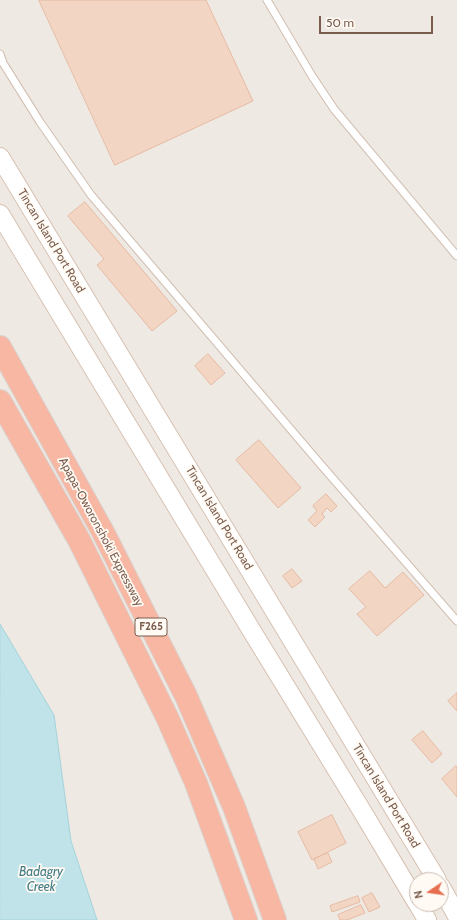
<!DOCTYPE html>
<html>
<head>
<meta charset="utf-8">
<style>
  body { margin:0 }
  #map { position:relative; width:457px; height:920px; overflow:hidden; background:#fdf6ec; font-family:Cabin,sans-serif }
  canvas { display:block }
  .north { position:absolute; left:409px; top:872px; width:40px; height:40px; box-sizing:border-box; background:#fffaf3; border:1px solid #cabbb1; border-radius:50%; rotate:257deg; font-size:11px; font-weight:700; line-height:16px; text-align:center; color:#7a5c4d }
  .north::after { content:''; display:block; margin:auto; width:14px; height:18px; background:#e76f51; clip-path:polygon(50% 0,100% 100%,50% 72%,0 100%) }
  .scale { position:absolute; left:319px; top:16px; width:114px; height:18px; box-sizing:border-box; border:2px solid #7a5c4d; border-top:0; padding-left:5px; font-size:12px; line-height:14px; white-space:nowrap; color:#7a5c4d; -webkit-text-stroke:3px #fffaf3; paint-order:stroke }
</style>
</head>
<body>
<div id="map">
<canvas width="457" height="920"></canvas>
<div class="north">N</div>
<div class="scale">50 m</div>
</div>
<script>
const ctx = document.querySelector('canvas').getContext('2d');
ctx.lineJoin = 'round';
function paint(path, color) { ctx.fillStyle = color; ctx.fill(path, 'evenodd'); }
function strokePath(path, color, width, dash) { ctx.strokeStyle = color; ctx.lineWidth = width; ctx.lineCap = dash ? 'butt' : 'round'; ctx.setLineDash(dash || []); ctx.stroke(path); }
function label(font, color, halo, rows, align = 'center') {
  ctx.font = font + ' Cabin,sans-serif'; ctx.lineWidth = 3.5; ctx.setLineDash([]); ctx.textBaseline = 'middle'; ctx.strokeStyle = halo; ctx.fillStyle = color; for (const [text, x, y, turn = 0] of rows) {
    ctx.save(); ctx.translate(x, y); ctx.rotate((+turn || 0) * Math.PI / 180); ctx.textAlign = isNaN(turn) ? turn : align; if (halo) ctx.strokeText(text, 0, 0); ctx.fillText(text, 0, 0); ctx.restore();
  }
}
const industrial = new Path2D(`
  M0,0H457V920H54L0,694ZM417,880H441V904H417Z`);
const water = new Path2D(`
  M0,624L54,715L71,841L97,920H0Z`);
const building = new Path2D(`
  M39,0H206L253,101L115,165Z
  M85,202L177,311L152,331L97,265L104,259L68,216Z
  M208,354L225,373L211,385L195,366Z
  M259,440L301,488L278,508L236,460Z
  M326,494L337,506L331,512L327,508L322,514L325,517L315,527L308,520L317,511L313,506Z
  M292,569L302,581L292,588L283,576Z
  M370,571L385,588L403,572L424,595L377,636L357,614L366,607L349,589Z
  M457,693V711L448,701Z
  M423,731L442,754L432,763L412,740Z
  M456,766L457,768V797L442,779Z
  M332,815L346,843L312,860L298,832Z
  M328,853L332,862L318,869L314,859Z
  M372,893L380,907L369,912L362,898Z
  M358,896L360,902L332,912L330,906Z
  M361,905L365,913L347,920H340L338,915Z`);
const lane = new Path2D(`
  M267,0L312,76L334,109L457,256
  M0,54L3,63L40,122L91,195L322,466L457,621`);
const secondary = new Path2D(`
  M0,157L437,880
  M0,214L250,628L362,811L417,903
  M441,887L457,916
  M418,904L427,920`);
const highway = new Path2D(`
  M0,347L103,532L186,696L234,807L275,920
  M0,401L79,540L167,717L196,783L246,920`);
const shields = [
  [151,627,32]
];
const shieldNames = [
  ["F265",151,627]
];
const streetNames = [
  ["Tincan Island Port Road",51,241,59],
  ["Tincan Island Port Road",219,518,59],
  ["Apapa-Oworonshoki Expressway",101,532,62],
  ["Tincan Island Port Road",386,796,59]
];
const waterNames = [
  ["Badagry",41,872],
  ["Creek",41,887]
];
paint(industrial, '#efe9e4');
paint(water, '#bfe3e8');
strokePath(water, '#a5d3da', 1);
paint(building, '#f3d5c3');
strokePath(building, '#e6bba3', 1);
strokePath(lane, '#d1beb0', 9);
strokePath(secondary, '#d6c0b0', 20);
strokePath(highway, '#dad1cd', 24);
strokePath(lane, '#fff', 7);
strokePath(secondary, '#fff', 18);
strokePath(highway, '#f7b7a3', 22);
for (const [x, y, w] of shields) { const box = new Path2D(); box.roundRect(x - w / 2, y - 9, w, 18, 3); ctx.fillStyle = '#fffaf3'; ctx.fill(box); strokePath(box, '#7a5c4d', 1); }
label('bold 11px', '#7a5c4d', null, shieldNames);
label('12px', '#7a5c4d', '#fffaf3', streetNames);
label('italic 13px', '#437c86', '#fffaf3', waterNames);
</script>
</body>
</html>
